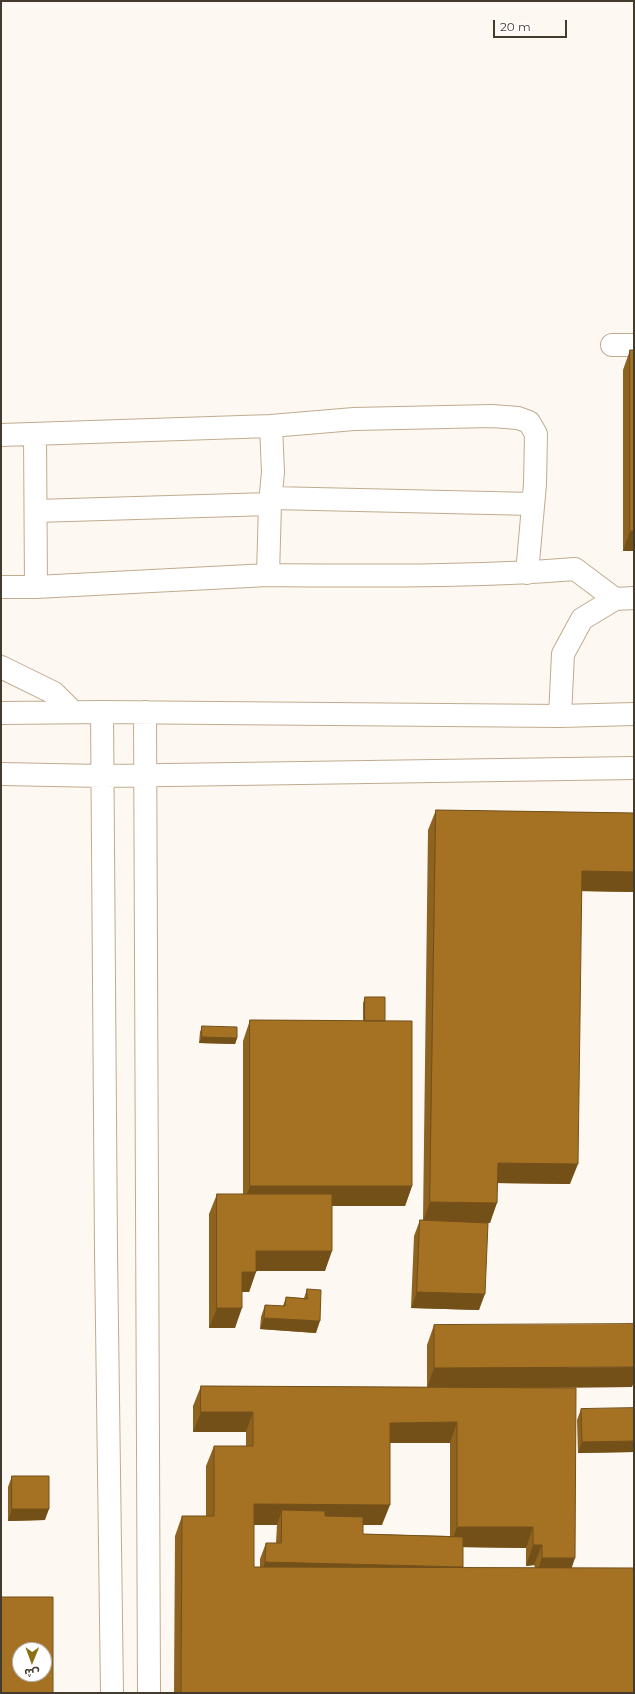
<!DOCTYPE html>
<html>
<head>
<meta charset="utf-8">
<style>
  body { margin:0 }
  #map { position:relative; width:635px; height:1694px; overflow:hidden; background:#fdf8f2; font-family:Montserrat,"Noto Sans Arabic",sans-serif }
  canvas { display:block }
  .frame { position:absolute; inset:0; border:2px solid #443b2f; pointer-events:none }
  .north { position:absolute; left:12px; top:1642px; width:40px; height:40px; box-sizing:border-box; background:#fff; border:1px solid #b4b1ac; border-radius:50%; rotate:181deg; font-size:11px; font-weight:700; line-height:16px; text-align:center; color:#443b2f }
  .north::after { content:''; display:block; margin:auto; width:14px; height:18px; background:#8b6f10; clip-path:polygon(50% 0,100% 100%,50% 72%,0 100%) }
  .scale { position:absolute; left:493px; top:20px; width:74px; height:18px; box-sizing:border-box; border:2px solid #443b2f; border-top:0; padding-left:5px; font-size:12px; line-height:14px; white-space:nowrap; color:#443b2f; -webkit-text-stroke:3px #fff; paint-order:stroke }
</style>
</head>
<body>
<div id="map">
<canvas width="635" height="1694"></canvas>
<div class="frame"></div>
<div class="north">ش</div>
<div class="scale">20 m</div>
</div>
<script>
const ctx = document.querySelector('canvas').getContext('2d');
ctx.lineJoin = 'round';
function strokePath(path, color, width, dash) { ctx.strokeStyle = color; ctx.lineWidth = width; ctx.lineCap = dash ? 'butt' : 'round'; ctx.setLineDash(dash || []); ctx.stroke(path); }
function paint(path, color) { ctx.fillStyle = color; ctx.fill(path, 'evenodd'); }
const minor = new Path2D(`
  M612,345H634
  M1,435L271,426
  M35,435L36,587
  M272,498L533,504
  M36,511L270,504
  M527,573L535,484L536,434L529,422L518,418L492,416L354,419L271,426L273,472L270,504L268,575C370,576 473,577 575,569L615,599
  M1,587H36L268,575
  M1,667L54,693L73,712
  M102,712L106,1251L112,1693
  M145,712L149,1693
  M1,713L102,712L560,716L634,714
  M560,716L563,654L582,619L615,599L634,598
  M1,774L102,776L634,768`);
const wall = new Path2D(`
  M630,350L634,551H623V370Z
  M436,810L634,813V892L582,891L570,1184L498,1183L490,1223H488L479,1310L411,1308L414,1236L420,1220H423L428,830Z
  M634,973V1001H633Z
  M365,997L385,1021L412,1186L405,1206H332L325,1271H256L249,1292H242L235,1328H209V1214L217,1194H243V1041L250,1020L363,1021V1003Z
  M202,1026L237,1038L235,1044L199,1043L200,1032Z
  M307,1289L316,1333L260,1329L261,1317L265,1305L283,1306L286,1297L304,1298Z
  M434,1325L632,1387L544,1388L572,1568L634,1693H174L175,1536L182,1516H206V1466L214,1446H246V1432H193V1406L201,1386L427,1387V1345ZM390,1443H450V1536L363,1534V1525H382ZM254,1525H277L276,1543H266L260,1559V1567H254ZM463,1547L526,1548V1566L534,1565L535,1568H462Z
  M634,1408V1452L578,1453L577,1420L581,1409Z
  M12,1476L45,1520L8,1521V1487Z`);
const shadedWall = new Path2D(`
  M630,531H634V551H623Z
  M582,871L634,872V892L575,891Z
  M202,1037L237,1038L235,1044L199,1043Z
  M498,1163L578,1164L570,1184L491,1183Z
  M250,1186H412L405,1206H243Z
  M430,1202L497,1203L490,1223L423,1222Z
  M256,1251H332L325,1271H249Z
  M242,1272H256L249,1292H234Z
  M417,1292L485,1294L479,1310L411,1308Z
  M217,1308H242L235,1328H209Z
  M264,1318L320,1321L316,1333L260,1329Z
  M634,1367V1382L632,1387L427,1388L434,1368Z
  M201,1412H253L246,1432H193Z
  M457,1422L450,1443H383L390,1423Z
  M634,1441V1452L578,1453L582,1442Z
  M254,1504L390,1505L382,1525H282V1510L277,1525H247Z
  M12,1509H49L45,1520L8,1521Z
  M457,1527H533L526,1548L450,1547Z
  M533,1545H542L534,1565L526,1566Z
  M542,1558H575L568,1579L535,1578Z
  M265,1562L463,1567L457,1583L259,1578Z`);
const building = new Path2D(`
  M630,350H634V531H630Z
  M436,810L634,813V872L582,871L578,1164L498,1163L497,1203L430,1202Z
  M365,997H385V1021H365Z
  M250,1020L412,1021V1186H250Z
  M202,1026L237,1027V1038L202,1037Z
  M217,1194H332V1251H256V1272H242V1308H217Z
  M420,1220L488,1223L485,1294L417,1292Z
  M307,1289L321,1290L320,1321L264,1318L265,1305L285,1306L286,1297L307,1299Z
  M634,1324V1367L434,1368V1325Z
  M201,1386L576,1388L575,1558H542V1545H533V1527H457V1422L390,1423V1505L254,1504V1567L634,1568V1693H181L182,1516H214V1446H253V1412H201Z
  M634,1408V1441L582,1442L581,1409Z
  M12,1476H49V1509H12Z
  M282,1510L325,1511V1516L363,1517V1534L463,1537V1567L265,1562L266,1543H281Z
  M1,1597H53V1693H1ZM20,1650H44V1674H20Z`);
strokePath(minor, '#c1ab8f', 24);
strokePath(minor, '#fff', 22);
paint(wall, '#8e621f');
paint(shadedWall, '#745019');
paint(building, '#a57224');
strokePath(building, '#745019', 1);
</script>
</body>
</html>
